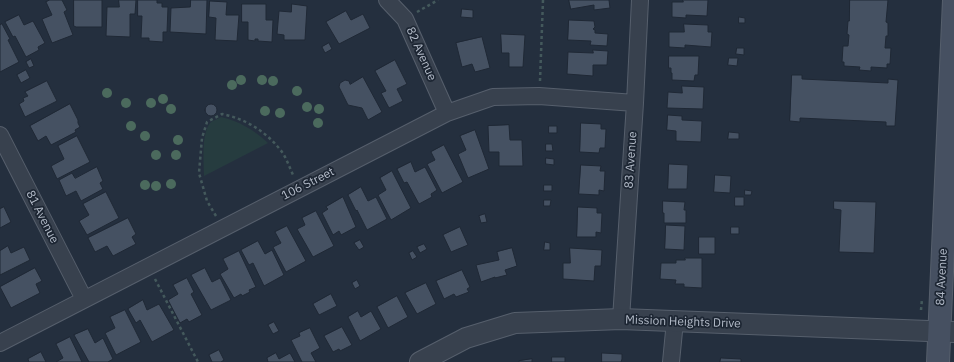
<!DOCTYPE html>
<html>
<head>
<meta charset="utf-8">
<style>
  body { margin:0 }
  canvas { display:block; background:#242f3e }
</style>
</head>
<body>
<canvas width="954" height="362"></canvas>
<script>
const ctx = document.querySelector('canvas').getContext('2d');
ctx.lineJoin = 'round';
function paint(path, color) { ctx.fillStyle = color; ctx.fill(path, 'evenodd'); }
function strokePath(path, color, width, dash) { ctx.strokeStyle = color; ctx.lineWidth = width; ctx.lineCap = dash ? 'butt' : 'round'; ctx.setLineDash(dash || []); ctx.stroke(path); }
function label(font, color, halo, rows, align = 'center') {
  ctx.font = font + ' "IBM Plex Sans",sans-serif'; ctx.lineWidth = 3.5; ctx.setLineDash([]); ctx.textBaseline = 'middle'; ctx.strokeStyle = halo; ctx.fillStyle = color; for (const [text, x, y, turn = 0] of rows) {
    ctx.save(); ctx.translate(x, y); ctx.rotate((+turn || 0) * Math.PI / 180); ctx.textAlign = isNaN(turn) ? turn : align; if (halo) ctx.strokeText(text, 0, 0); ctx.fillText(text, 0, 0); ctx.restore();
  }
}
const green = new Path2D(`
  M221,117C239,121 254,130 268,143L204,176C204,162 201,135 210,123C213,120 218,119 221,117Z`);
const building = new Path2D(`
  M50,0H62L67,10L64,12L73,35L52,43L42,19L52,15L46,2Z
  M74,0H102V27H76L74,26Z
  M119,0H136L135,14H130V37L106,36L107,7H119Z
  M138,0H157V3H162V7H168L167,32H163V42L149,41V38H141L142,16H138Z
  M191,0H207L206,34L170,32L171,8L190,7Z
  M569,0H609L610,8L594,10V5L571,9Z
  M683,0H708L707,16L686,15V18L672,17V2H683Z
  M850,0H888L886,22L888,23V36H886L885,48H891L890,64H887V68L871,67V71L859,70L860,67L844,66V62H842L843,46H848L849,35L847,34L848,21H849Z
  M210,1L227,2L226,15H239L237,41L215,40L216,18L209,17Z
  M242,4H266V20H273L272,42L258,41V39H255V41L248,40V22H242Z
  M292,4L307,6L305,40H284V35L277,34L279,11L291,12Z
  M462,9L473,10V18L461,17Z
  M346,11L351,20L363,14L370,28L339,44L326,22Z
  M19,15L24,25L33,21L45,43L38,47L39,50L26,57L15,36L13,37L5,22Z
  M739,17L745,18V23H739Z
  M569,20L594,21L595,27L593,29L595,30V33L608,34L607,46L590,45L591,41L568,40Z
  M2,24L10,39L8,40L19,62L0,72V25Z
  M684,24L708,25V32H712L711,47L685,45V48L669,47V32H684Z
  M501,34L525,35L523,67H509V53H502Z
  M482,37L490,68L475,72L472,64L462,67L456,43Z
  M329,43L332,49L325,53L322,47Z
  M737,48H744V55L736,54Z
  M593,50L608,51L607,65H593V76L567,74L568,52L593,53Z
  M669,56H699L698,75H695L694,81L672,80V73H671V68H669Z
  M729,58H738L737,66L728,65Z
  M31,59L34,66L29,68L26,62Z
  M395,60L407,84L397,89L403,101L389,108L381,93L386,91L375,71Z
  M26,70L30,78L21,83L17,75Z
  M792,75H802V79L888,83V79L898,80L895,126H886V122L800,118V122L790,121Z
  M363,77L382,112L368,120L362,108L348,105L339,87L340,83L345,80L349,81L350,84Z
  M47,81L57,101L25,117L19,104L24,101L23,98L28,96L25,92Z
  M682,86L704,87L703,109L667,108L668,92L682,93Z
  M70,104L78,120V123L80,127L75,130L76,132L51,145L46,136L38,141L30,126Z
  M205 110a6 6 0 1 1 12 0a6 6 0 1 1-12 0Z
  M668,115L682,116V120L702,121L701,142L676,141V131L667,130Z
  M581,123L601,124V129H606L605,148H600L599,153L580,152Z
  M509,125L510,140H522L523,166H499V152H489L488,126Z
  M549,126H557V133H549Z
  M475,130L489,169L468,178L458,154L466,150L460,136Z
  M729,132L739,133V139H728Z
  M77,136L90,162L57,179L51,166L64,159L58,146Z
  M546,144H552L553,151H546Z
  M444,145L463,182L442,193L427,164L435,160L431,152Z
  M546,158L554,159V165L546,164Z
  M411,162L415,172L425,167L437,190L431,194L432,197L419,204L407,182L404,183L397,169Z
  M669,164L688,165L687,189H668Z
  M581,165L601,166L600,171H605L604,191L599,190V195L579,194Z
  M97,167L103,181L100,183L103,189L81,201L76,191L66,196L59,180L72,173L75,178Z
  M392,171L411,208L391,220L378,195L386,190L380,178Z
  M715,175L731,176L730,193L714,192Z
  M544,185H552V191H544Z
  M361,187L368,201L376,197L387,219L367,230L357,210L356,211L348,195Z
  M745,190L752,191L751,195H745Z
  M106,192L119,218L87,235L79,221L89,215L83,204Z
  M343,197L356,227L341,235L339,231L333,235L322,213L328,209L326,207Z
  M735,197H744V206H735Z
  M544,200H551L550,206H544Z
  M663,201L685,202L684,210H686V223H664V213H663Z
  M834,201L876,202L874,253L839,252L841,210L834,209Z
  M4,207L11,222L0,228V209Z
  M578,207L597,208V213H602L601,233L596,232V237H577Z
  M316,211L334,246L313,257L297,229L305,225L302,218Z
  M485,214L487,222L481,223L479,216Z
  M128,218L136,234L132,237L136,244L113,256L107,246L95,252L88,238Z
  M666,225L685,226L684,250L665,249Z
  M287,226L306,261L286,272L273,247L281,243L275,232Z
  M460,227L468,245L451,252L443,235Z
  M731,227H739V234H731Z
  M699,237H715V254H699Z
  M360,240L364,247L359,250L354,243Z
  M258,241L265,254L272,250L284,275L264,286L253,263L249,265L241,250Z
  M545,242L550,243V250H544Z
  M424,244L427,249L420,253L417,247Z
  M8,246L11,253L24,247L30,260L0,275V251Z
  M512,248L517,266L505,270L507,275L495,278V277L481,282L476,265L499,260L497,252Z
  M570,248L602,250L601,266H595L594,281L563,279V263H570Z
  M239,251L256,287L249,290L250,292L242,296L241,294L234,298L220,274L228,269L223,259Z
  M413,251L417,257L412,260L409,253Z
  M685,258H702V288L684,287V284H675L676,280L660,279L661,263H676V260H685Z
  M35,268L42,281L36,284L40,293L11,308L0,287Z
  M205,268L212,282L220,278L231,300L211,310L191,275Z
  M462,270L470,287L467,289L469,292L456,297L454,294L444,299L436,281Z
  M187,278L194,292L191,294L202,315L189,322L187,319L180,323L168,300L178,294L173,285Z
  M357,280L360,286L355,289L352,283Z
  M426,283L436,304L417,314L405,293Z
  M331,294L337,306L319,315L313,304Z
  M397,296L408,317L388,328L377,307Z
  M143,300L147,310L159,304L174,330L152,342L140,320L136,323L128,309Z
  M125,310L141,342L116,355L105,333L115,328L110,317Z
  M358,311L361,317L371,311L381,329L360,341L348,317Z
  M274,322L279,331L273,334L268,325Z
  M342,327L352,345L340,351L339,349L333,352L324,336Z
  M310,328L320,348L311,353L316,362H302L291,340L300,336L299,333Z
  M88,329L95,343L103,338L113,359L108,362H89L74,335Z
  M70,337L82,362H56L63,358L56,344Z
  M219,350L224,360L221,362H212L209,355Z
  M41,352L46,362H29L28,359Z
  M276,353L279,359L290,353L295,362H268L267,358Z
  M602,353L622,354V359L621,362H602Z
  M552,357H565V362H552Z
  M721,358L741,359V362H720Z
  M532,359V362H519V361Z`);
const path = new Path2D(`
  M417,12L438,0
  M540,81L543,0
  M216,216L207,201L199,173L202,138L207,122L222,114C246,119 267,132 282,152C287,159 290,169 294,177
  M155,279L198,362
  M921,310L922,299`);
const minor = new Path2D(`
  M387,0L405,19L447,113
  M0,135L84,299
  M621,319L635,103L640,0
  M0,343L447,113L493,97L539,96L635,103
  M671,362L675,321`);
const tertiary = new Path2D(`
  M420,362L466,338L515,323L621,319L954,332`);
const secondary = new Path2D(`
  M938,362L954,0`);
const trees = [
  [241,80],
  [262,80],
  [273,81],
  [232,85],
  [297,91],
  [107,93],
  [163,99],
  [126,103],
  [151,103],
  [307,107],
  [171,109],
  [319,109],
  [265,111],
  [280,113],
  [318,123],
  [131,126],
  [145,136],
  [178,140],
  [156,155],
  [176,155],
  [171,184],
  [145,185],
  [156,186]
];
const streetNames = [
  ["82 Avenue",421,54,66],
  ["83 Avenue",631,160,-86],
  ["106 Street",308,184,-27],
  ["81 Avenue",42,217,63],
  ["84 Avenue",942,277,-87],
  ["Mission Heights Drive",683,322,2]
];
paint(green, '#263c3f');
paint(building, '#455162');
strokePath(building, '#1f2835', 1);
strokePath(minor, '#565f6c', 18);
strokePath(tertiary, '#565f6c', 22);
strokePath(secondary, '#565f6c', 24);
strokePath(path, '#44595c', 2.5, [3, 3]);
strokePath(minor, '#38414e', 16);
strokePath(tertiary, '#38414e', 20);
strokePath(secondary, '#465061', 22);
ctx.fillStyle = '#4b6a5d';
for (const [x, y] of trees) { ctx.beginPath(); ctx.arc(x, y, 5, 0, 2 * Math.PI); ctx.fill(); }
label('12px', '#b4bcc9', '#1d2633', streetNames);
</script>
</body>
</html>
